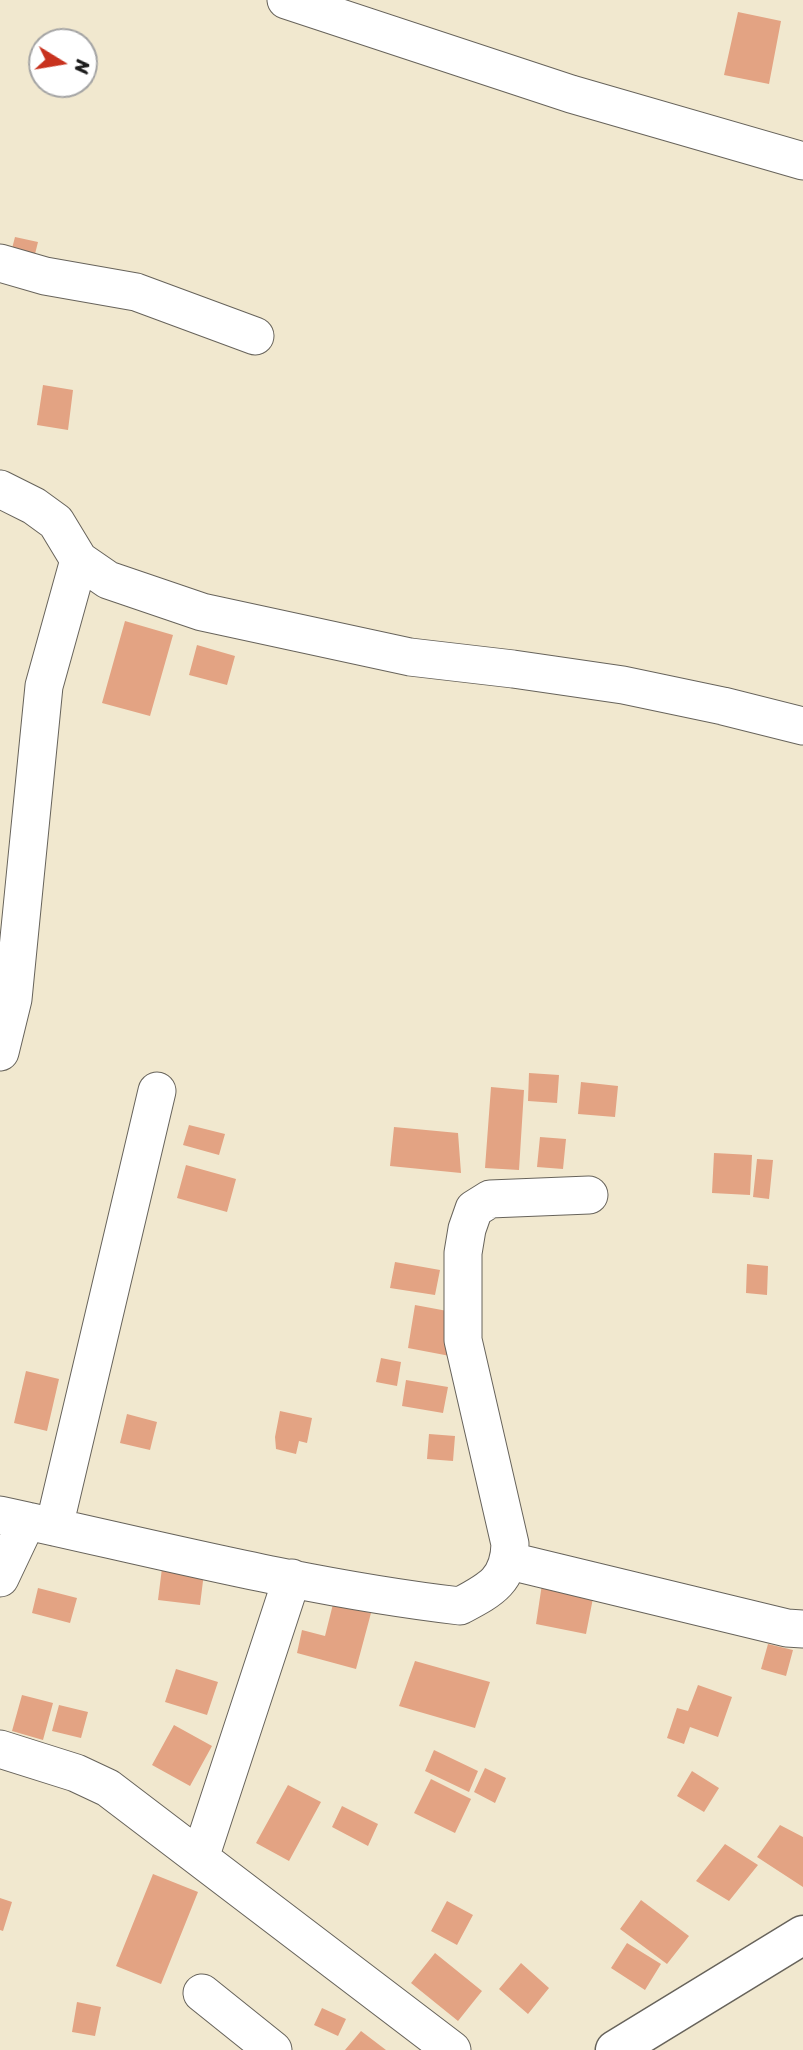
<!DOCTYPE html>
<html>
<head>
<meta charset="utf-8">
<style>
  body { margin:0 }
  #map { position:relative; width:803px; height:2050px; overflow:hidden; background:#f1e8cf; font-family:Sriracha,sans-serif }
  canvas { display:block }
  .north { position:absolute; left:28px; top:28px; width:70px; height:70px; box-sizing:border-box; background:#fff; border:2px solid #a4a4a4; border-radius:50%; rotate:101deg; font-size:19px; font-weight:700; line-height:28px; text-align:center; color:#1c1c1c }
  .north::after { content:''; display:block; margin:auto; width:24px; height:32px; background:#c8321e; clip-path:polygon(50% 0,100% 100%,50% 72%,0 100%) }
</style>
</head>
<body>
<div id="map">
<canvas width="803" height="2050"></canvas>
<div class="north">N</div>
</div>
<script>
const ctx = document.querySelector('canvas').getContext('2d');
ctx.lineJoin = 'round';
function paint(path, color) { ctx.fillStyle = color; ctx.fill(path, 'evenodd'); }
function strokePath(path, color, width, dash) { ctx.strokeStyle = color; ctx.lineWidth = width; ctx.lineCap = dash ? 'butt' : 'round'; ctx.setLineDash(dash || []); ctx.stroke(path); }
const building = new Path2D(`
  M738,12L781,21L769,84L724,75Z
  M15,237L38,242L32,266L9,260Z
  M43,385L73,390L68,430L37,425Z
  M125,621L173,635L150,716L102,703Z
  M197,645L235,656L227,685L189,675Z
  M529,1073L559,1075L557,1103L528,1101Z
  M581,1082L618,1086L615,1117L578,1114Z
  M491,1087L524,1090L519,1170L485,1168Z
  M189,1125L225,1134L219,1155L183,1145Z
  M394,1127L458,1133L461,1173L390,1166Z
  M540,1137L566,1139L563,1169L537,1167Z
  M714,1153L752,1155L750,1195L712,1193Z
  M757,1159L773,1160L769,1199L753,1197Z
  M186,1165L236,1179L227,1212L177,1198Z
  M395,1262L440,1270L435,1295L390,1288Z
  M747,1264L768,1266L767,1295L746,1293Z
  M415,1305L458,1313L450,1356L408,1348Z
  M381,1358L401,1362L397,1386L376,1382Z
  M26,1371L59,1379L47,1431L14,1423Z
  M406,1380L448,1387L443,1413L402,1406Z
  M280,1411L312,1418L307,1443L299,1441L296,1454L276,1449L275,1437Z
  M127,1414L157,1422L150,1450L120,1443Z
  M429,1434L455,1436L453,1461L427,1459Z
  M162,1568L204,1573L200,1605L158,1600Z
  M542,1584L594,1593L586,1634L536,1624Z
  M38,1588L77,1598L70,1623L32,1613Z
  M333,1604L371,1613L356,1669L297,1653L302,1630L325,1636Z
  M768,1644L793,1650L786,1676L761,1669Z
  M415,1661L490,1682L475,1728L399,1706Z
  M176,1669L218,1682L207,1715L165,1702Z
  M698,1685L732,1697L718,1737L690,1727L684,1744L667,1738L677,1708L688,1711Z
  M22,1695L53,1703L43,1740L12,1731Z
  M59,1705L88,1712L81,1738L52,1731Z
  M174,1725L212,1746L190,1786L152,1765Z
  M434,1750L478,1771L469,1792L425,1771Z
  M485,1768L506,1778L495,1803L474,1792Z
  M692,1771L719,1788L704,1812L677,1796Z
  M431,1779L471,1799L455,1833L414,1813Z
  M288,1785L321,1802L289,1861L256,1843Z
  M342,1806L378,1824L368,1846L332,1827Z
  M780,1825L803,1837V1887L757,1857Z
  M725,1844L758,1865L729,1901L696,1881Z
  M153,1874L198,1892L161,1984L116,1966Z
  M0,1898L12,1902L3,1931L0,1930Z
  M641,1900L689,1936L667,1964L620,1929Z
  M447,1901L473,1915L457,1945L431,1931Z
  M627,1943L661,1964L645,1990L611,1968Z
  M435,1953L482,1991L458,2021L411,1983Z
  M521,1963L549,1988L528,2014L499,1989Z
  M77,2002L101,2007L95,2036L72,2032Z
  M322,2008L346,2019L338,2036L314,2025Z
  M361,2031L386,2050H345Z`);
const minor = new Path2D(`
  M286,0L571,94L803,161
  M0,263L45,276L136,292L255,336
  M0,489L34,506L56,522L79,560L108,580L202,612L410,657L513,669L623,685L723,706L803,726
  M0,1052L13,999L44,686L79,560
  M0,1515C153,1548 305,1588 460,1606C490,1590 509,1581 510,1544L463,1340V1253L467,1229L474,1209L490,1199L589,1195
  M54,1527L157,1091
  M510,1561L787,1628L803,1629
  M0,1578L27,1521
  M0,1749L76,1773L108,1788L452,2050
  M200,1858L292,1578
  M202,1993L273,2050`);
const tertiary = new Path2D(`
  M615,2050L803,1935`);
paint(building, '#e3a383');
strokePath(minor, '#67635b', 39);
strokePath(tertiary, '#67635b', 41);
strokePath(minor, '#fff', 37);
strokePath(tertiary, '#fff', 38);
</script>
</body>
</html>
